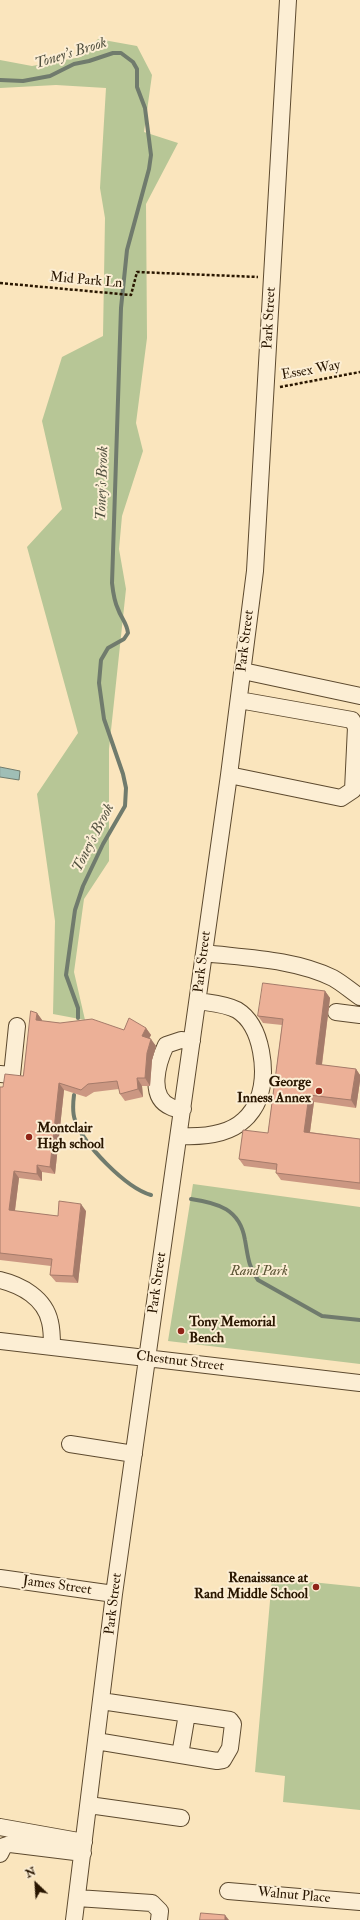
<!DOCTYPE html>
<html>
<head>
<meta charset="utf-8">
<style>
  body { margin:0 }
  #map { position:relative; width:360px; height:1920px; overflow:hidden; background:#fae5bd; font-family:"IM FELL Double Pica",serif }
  canvas { display:block }
  .north { position:absolute; left:16px; top:1864px; width:40px; height:40px; -webkit-text-stroke:3px #fceed4; paint-order:stroke; rotate:335deg; font-size:11px; font-weight:700; line-height:16px; text-align:center; color:#291600 }
  .north::after { content:''; display:block; margin:auto; width:14px; height:18px; background:#291600; clip-path:polygon(50% 0,100% 100%,50% 72%,0 100%) }
</style>
</head>
<body>
<div id="map">
<canvas width="360" height="1920"></canvas>
<div class="north">N</div>
</div>
<script>
const ctx = document.querySelector('canvas').getContext('2d');
ctx.lineJoin = 'round';
function paint(path, color) { ctx.fillStyle = color; ctx.fill(path, 'evenodd'); }
function strokePath(path, color, width, dash) { ctx.strokeStyle = color; ctx.lineWidth = width; ctx.lineCap = dash ? 'butt' : 'round'; ctx.setLineDash(dash || []); ctx.stroke(path); }
function label(font, color, halo, rows, align = 'center') {
  ctx.font = font + ' "IM FELL Double Pica",serif'; ctx.lineWidth = 4; ctx.setLineDash([]); ctx.textBaseline = 'middle'; ctx.strokeStyle = halo; ctx.fillStyle = color; for (const [text, x, y, turn = 0] of rows) {
    ctx.save(); ctx.translate(x, y); ctx.rotate((+turn || 0) * Math.PI / 180); ctx.textAlign = isNaN(turn) ? turn : align; if (halo) ctx.strokeText(text, 0, 0); ctx.fillText(text, 0, 0); ctx.restore();
  }
}
const green = new Path2D(`
  M98,39L137,46L152,75L144,132L178,143L146,204L147,338L136,423L143,451L122,516L119,549L126,589L109,749V861L84,899L74,972L85,1020L53,1014L55,921L37,794L78,733L27,547L62,509L42,421L62,357L103,336L105,218L100,188L106,88L56,85L0,88V60L32,66L81,57Z
  M193,1184L360,1207V1364L168,1341Z
  M272,1578L360,1587V1810L283,1802L285,1776L255,1772Z`);
const water = new Path2D(`
  M0,767L20,771L19,780L0,777Z`);
const stream = new Path2D(`
  M0,80L23,81L50,76L74,64L89,61L113,53H121L133,62L137,69V87L145,108L151,155L149,169L127,250L121,308L112,583C113,592 114,601 118,609C121,618 127,623 128,633L124,639L108,648L101,660L99,683L104,719L123,774L126,788L125,806L103,844L83,886L75,910L66,975L78,1008V1018
  M74,1095C73,1103 72,1112 75,1120C83,1144 126,1188 151,1195
  M191,1199C218,1203 240,1209 245,1240C248,1256 248,1266 258,1280L322,1316L360,1320`);
const path = new Path2D(`
  M0,283L131,295L137,272L258,277
  M280,387L360,372`);
const minor = new Path2D(`
  M243,671L360,696
  M229,775L341,798L353,790L356,727L352,720L239,700
  M204,953C246,958 294,959 333,978C342,983 351,991 360,997
  M336,1012L360,1015
  M0,1074L12,1075L17,1026
  M183,1109C179,1109 174,1109 171,1107C147,1097 158,1062 166,1045L181,1040L192,1041
  M180,1136C200,1137 228,1135 244,1120C249,1116 256,1106 258,1100C268,1074 263,1026 237,1010C226,1004 210,1003 198,1001
  M0,1280C21,1285 45,1298 50,1322C52,1330 52,1339 52,1347
  M0,1341L360,1383
  M70,1444L134,1454
  M0,1578L114,1594
  M96,1741L217,1761L223,1760L230,1748L233,1724L230,1720L101,1701
  M180,1755L187,1714
  M89,1805L181,1818
  M0,1827L84,1842
  M0,1854L4,1846L10,1844L83,1853
  M228,1891L360,1902
  M77,1898L152,1903L160,1911L159,1920
  M74,1920L114,1594L229,775L255,571L288,0`);
const wall = new Path2D(`
  M325,991L330,998L322,1065L356,1069L360,1075V1081L356,1108L314,1102L310,1132L360,1139V1190L281,1180L276,1173V1170L244,1166L239,1159L268,1133L282,1025L263,1023L258,1016Z
  M37,1013L42,1020V1021L124,1030L146,1028L151,1035L149,1038L156,1046L152,1060L150,1086H142L143,1097L125,1101L120,1094L119,1089L94,1092L86,1097L64,1090L55,1174L42,1172V1181L19,1178L15,1211L58,1216L86,1211L78,1283L56,1282L50,1275L51,1266L0,1260V1087H3L23,1076Z`);
const shadedWall = new Path2D(`
  M325,991L330,998L321,1071L316,1064Z
  M37,1013L42,1020L41,1027L36,1020Z
  M146,1028L151,1035L147,1043L142,1036Z
  M151,1039L156,1046L152,1060L150,1086L145,1078L147,1053Z
  M356,1069L360,1075V1081L356,1108L351,1100Z
  M137,1078L142,1086L143,1097L138,1089Z
  M59,1083L64,1090L55,1174L50,1167Z
  M309,1095L314,1102L309,1139L304,1132Z
  M37,1165L42,1172V1181L37,1174Z
  M14,1171L19,1178L14,1217L9,1210Z
  M81,1204L86,1211L78,1283L73,1276Z
  M225,1915L229,1920H225Z`);
const building = new Path2D(`
  M263,983L325,991L316,1064L356,1069L351,1100L309,1095L304,1132L360,1139V1183L276,1173L277,1164L239,1159L243,1130L268,1133L283,1019L258,1016Z
  M31,1011L37,1013L36,1020L60,1023L92,1019L124,1030L129,1018L146,1028L142,1036L151,1039L147,1053L145,1078H137L138,1089L120,1094L117,1081L88,1084L81,1090L59,1083L50,1167L37,1165V1174L14,1171L9,1210L58,1216L59,1201L81,1204L73,1276L50,1275L52,1259L0,1253V1087H3L5,1074L23,1076Z
  M201,1913L225,1915V1920H200Z`);
const markers = [
  [319,1091,4,"#8f2418"],
  [29,1137,4,"#8f2418"],
  [181,1331,4,"#8f2418"],
  [316,1587,4,"#8f2418"]
];
const streetNames = [
  ["Mid Park Ln",86,281,5],
  ["Park Street",270,318,-87],
  ["Essex Way",311,371,-10],
  ["Park Street",246,641,-83],
  ["Park Street",203,962,-83],
  ["Park Street",158,1283,-82],
  ["Chestnut Street",180,1362,7],
  ["James Street",57,1586,8],
  ["Park Street",114,1604,-83],
  ["Walnut Place",294,1896,5]
];
const poiNames = [
  ["George",311,1083],
  ["Inness Annex",311,1099],
  ["Montclair",37,1129,"left"],
  ["High school",37,1145,"left"],
  ["Tony Memorial",189,1323,"left"],
  ["Bench",189,1339,"left"],
  ["Renaissance at",308,1579],
  ["Rand Middle School",308,1595]
];
const parkNames = [
  ["Rand Park",259,1272]
];
const waterNames = [
  ["Toney's Brook",71,54,-17],
  ["Toney's Brook",103,483,-88],
  ["Toney's Brook",94,838,-63]
];
paint(green, '#b7c696');
paint(water, '#9fbeb6');
strokePath(water, '#707b6d', 1);
strokePath(stream, '#707b6d', 4);
strokePath(minor, '#5d4a2f', 18);
strokePath(path, '#291600', 2.5, [3, 2]);
strokePath(minor, '#fceed4', 16);
paint(wall, '#cb9782');
paint(shadedWall, '#a57b6a');
paint(building, '#ecb097');
strokePath(building, '#a57b6a', 1);
for (const [x, y, r, color] of markers) { const dot = new Path2D(); dot.arc(x, y, r, 0, 2 * Math.PI); ctx.fillStyle = color; ctx.fill(dot); strokePath(dot, '#fceed4', 1.5); }
label('14px', '#291600', '#fceed4', streetNames);
label('bold 14px', '#291600', '#fceed4', poiNames, 'right');
label('italic 14px', '#5b5434', '#fceed4', parkNames);
label('italic 15px', '#525140', '#fceed4', waterNames);
</script>
</body>
</html>
